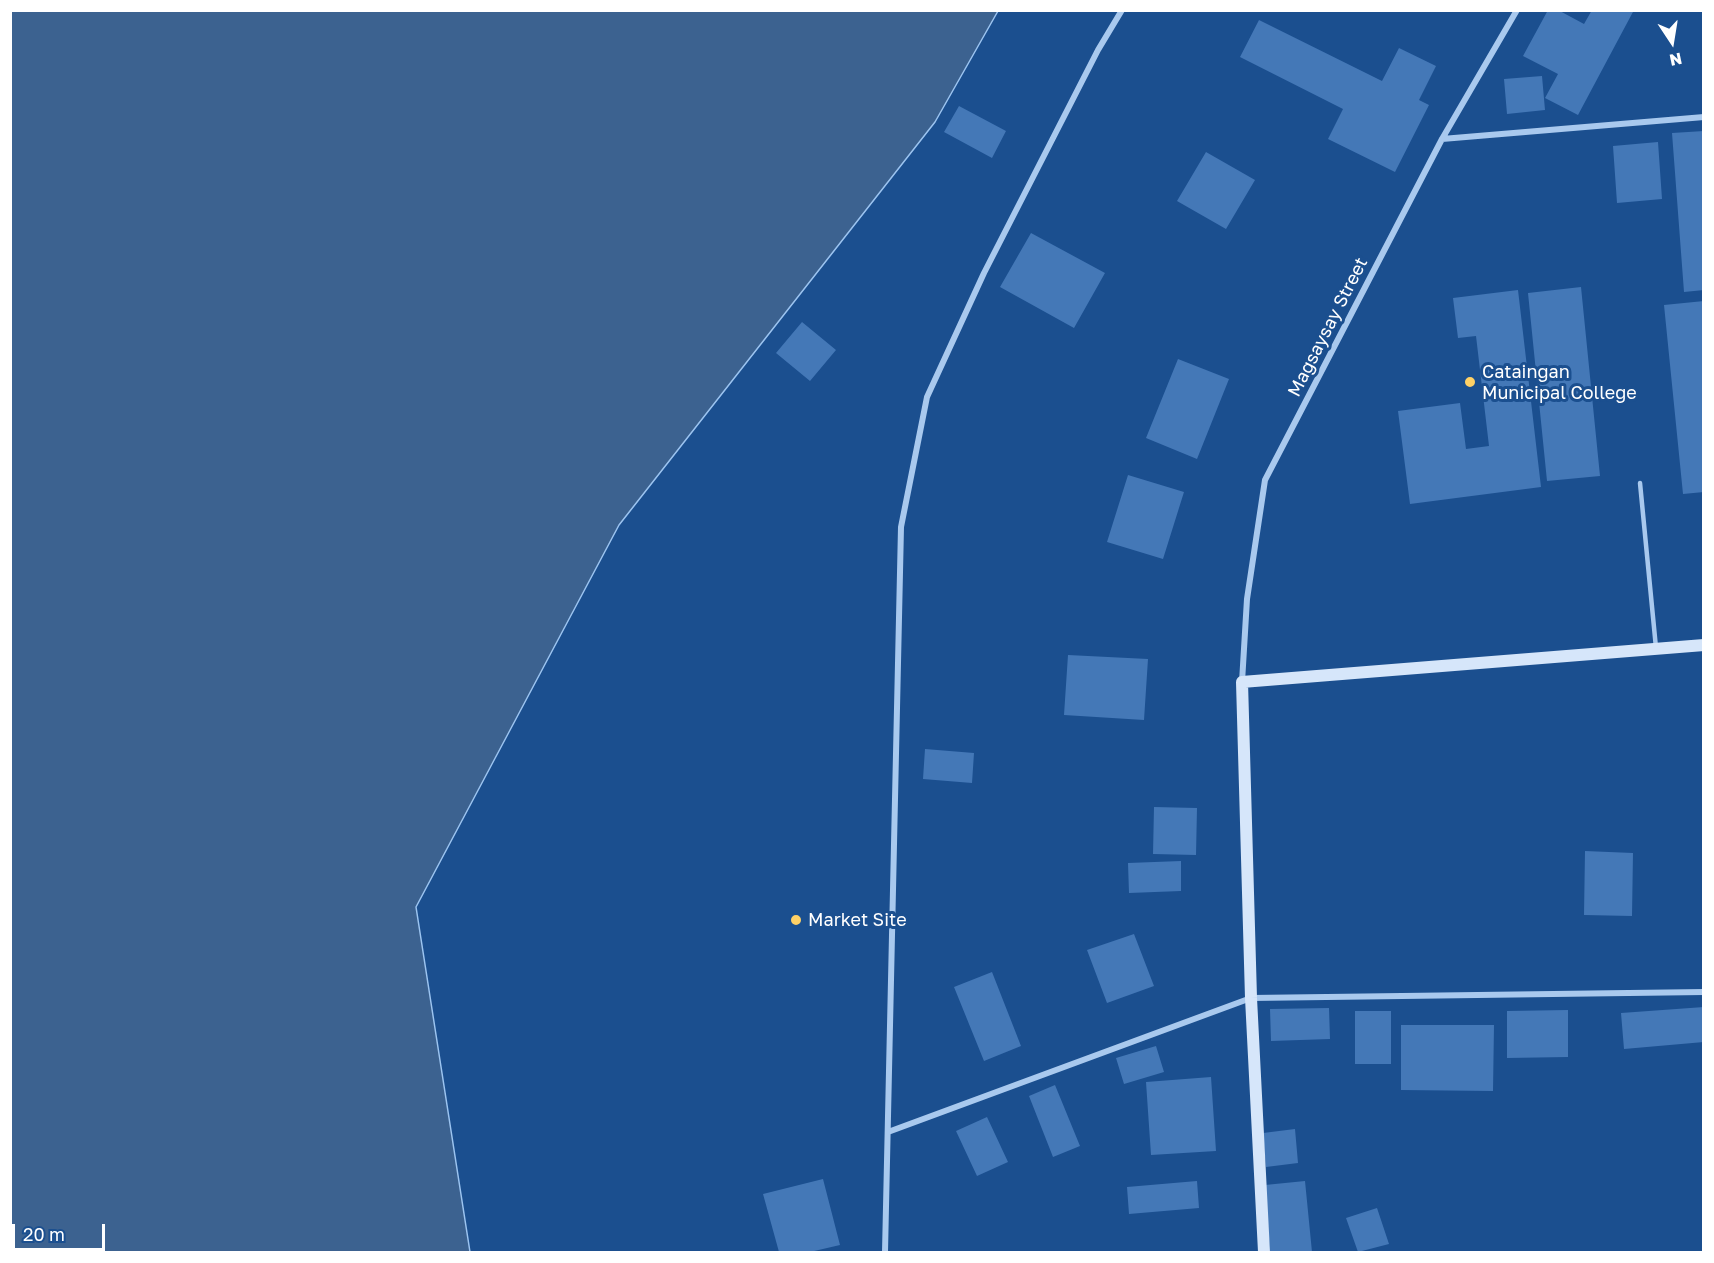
<!DOCTYPE html>
<html>
<head>
<meta charset="utf-8">
<style>
  body { margin:0 }
  #map { position:relative; width:1714px; height:1263px; overflow:hidden; background:#1b4f8f; font-family:"Golos Text",sans-serif }
  canvas { display:block }
  .frame { position:absolute; inset:0; border:12px solid #fff; pointer-events:none }
  .north { position:absolute; left:1642px; top:12px; width:60px; height:60px; -webkit-text-stroke:4px #1b4f8f; paint-order:stroke; rotate:168deg; font-size:16px; font-weight:700; line-height:24px; text-align:center; color:#fff }
  .north::after { content:''; display:block; margin:auto; width:21px; height:27px; background:#fff; clip-path:polygon(50% 0,100% 100%,50% 72%,0 100%) }
  .scale { position:absolute; left:12px; top:1224px; width:93px; height:27px; box-sizing:border-box; border:3px solid #fff; border-top:0; padding-left:8px; font-size:18px; line-height:21px; white-space:nowrap; color:#fff; -webkit-text-stroke:4px #1b4f8f; paint-order:stroke }
</style>
</head>
<body>
<div id="map">
<canvas width="1714" height="1263"></canvas>
<div class="frame"></div>
<div class="north">N</div>
<div class="scale">20 m</div>
</div>
<script>
const ctx = document.querySelector('canvas').getContext('2d');
ctx.lineJoin = 'round';
function paint(path, color) { ctx.fillStyle = color; ctx.fill(path, 'evenodd'); }
function strokePath(path, color, width, dash) { ctx.strokeStyle = color; ctx.lineWidth = width; ctx.lineCap = dash ? 'butt' : 'round'; ctx.setLineDash(dash || []); ctx.stroke(path); }
function label(font, color, halo, rows, align = 'center') {
  ctx.font = font + ' "Golos Text",sans-serif'; ctx.lineWidth = 6; ctx.setLineDash([]); ctx.textBaseline = 'middle'; ctx.strokeStyle = halo; ctx.fillStyle = color; for (const [text, x, y, turn = 0] of rows) {
    ctx.save(); ctx.translate(x, y); ctx.rotate((+turn || 0) * Math.PI / 180); ctx.textAlign = isNaN(turn) ? turn : align; if (halo) ctx.strokeText(text, 0, 0); ctx.fillText(text, 0, 0); ctx.restore();
  }
}
const water = new Path2D(`
  M10,11H998L935,122L619,525L416,907L470,1252H11Z`);
const building = new Path2D(`
  M1548,10H1558L1584,24L1592,10H1634L1578,115L1545,98L1558,74L1523,56Z
  M1259,20L1382,81L1399,48L1436,66L1419,100L1429,105L1395,172L1328,139L1343,109L1240,57Z
  M1542,76L1545,110L1507,114L1504,79Z
  M959,106L1006,131L992,158L944,132Z
  M1704,131V290L1684,292L1672,133Z
  M1658,142L1662,199L1617,203L1613,146Z
  M1206,152L1255,180L1226,229L1177,201Z
  M1031,233L1105,273L1074,328L1000,287Z
  M1581,287L1600,476L1547,481L1528,293Z
  M1518,290L1541,487L1410,504L1398,411L1460,403L1466,449L1489,446L1476,336L1458,338L1453,298Z
  M1704,301V492L1683,494L1664,305Z
  M802,322L836,350L810,381L776,353Z
  M1178,359L1229,379L1197,459L1146,438Z
  M1128,475L1184,492L1163,559L1107,542Z
  M1068,655L1148,659L1144,720L1064,715Z
  M925,749L974,753L972,783L923,779Z
  M1154,807L1197,808L1196,855L1153,854Z
  M1585,851L1633,853L1632,916L1584,915Z
  M1181,861V891L1129,893L1128,863Z
  M1134,934L1154,986L1107,1003L1087,950Z
  M992,972L1021,1046L984,1061L954,987Z
  M1704,1007V1042L1624,1049L1621,1013Z
  M1329,1008L1330,1039L1271,1041L1270,1009Z
  M1568,1010V1057L1507,1058V1011Z
  M1355,1011H1391V1064H1355Z
  M1401,1025H1494L1493,1091L1401,1090Z
  M1156,1046L1164,1072L1124,1084L1116,1058Z
  M1211,1077L1216,1151L1151,1155L1146,1082Z
  M1055,1085L1080,1146L1053,1157L1029,1096Z
  M987,1117L1008,1162L977,1176L956,1131Z
  M1295,1129L1298,1163L1266,1167L1263,1133Z
  M823,1179L840,1245L810,1252H779L763,1194Z
  M1197,1181L1199,1208L1129,1214L1127,1187Z
  M1305,1181L1312,1252H1270L1265,1185Z
  M1377,1208L1389,1244L1358,1252L1346,1218Z`);
const lane = new Path2D(`
  M1640,483L1656,648`);
const street = new Path2D(`
  M1442,139L1704,117
  M1242,682L1247,599L1265,480L1442,139L1517,10
  M888,1132L1251,998L1704,992
  M885,1252L901,527L927,397L984,273L1098,50L1122,10`);
const secondary = new Path2D(`
  M1264,1252L1251,998L1242,682L1704,645`);
const markers = [
  [1470,382,6,"#ffd166"],
  [796,920,6,"#ffd166"]
];
const streetNames = [
  ["Magsaysay Street",1328,327,-63]
];
const poiNames = [
  ["Cataingan",1482,372],
  ["Municipal College",1482,393],
  ["Market Site",808,920]
];
paint(water, '#3c6290');
strokePath(water, '#9cc4f0', 1.5);
paint(building, '#4478b7');
strokePath(lane, '#a9c9ee', 4.5);
strokePath(street, '#a9c9ee', 6);
strokePath(secondary, '#d6e6fa', 12);
for (const [x, y, r, color] of markers) { const dot = new Path2D(); dot.arc(x, y, r, 0, 2 * Math.PI); ctx.fillStyle = color; ctx.fill(dot); strokePath(dot, '#1b4f8f', 2); }
label('18px', '#fff', '#1b4f8f', streetNames);
label('18px', '#fff', '#1b4f8f', poiNames, 'left');
</script>
</body>
</html>
